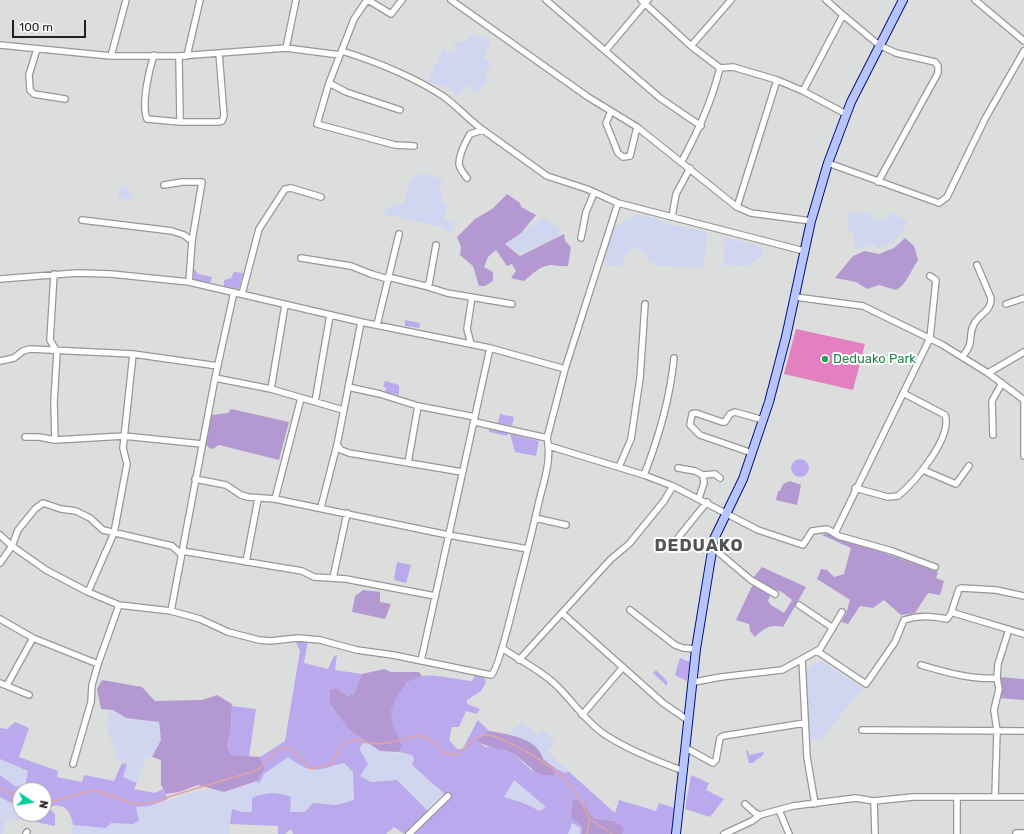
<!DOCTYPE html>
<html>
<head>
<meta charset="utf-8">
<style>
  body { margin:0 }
  #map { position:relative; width:1024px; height:834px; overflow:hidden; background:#e6ecf1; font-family:Rubik,sans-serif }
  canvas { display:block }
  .north { position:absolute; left:12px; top:782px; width:40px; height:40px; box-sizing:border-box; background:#fff; border:1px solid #a6a6a6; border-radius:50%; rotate:102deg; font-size:11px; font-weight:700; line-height:16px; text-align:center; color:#202020 }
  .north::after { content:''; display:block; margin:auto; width:14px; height:18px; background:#00cf9c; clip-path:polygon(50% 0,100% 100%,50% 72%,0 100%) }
  .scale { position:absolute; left:12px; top:20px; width:74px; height:18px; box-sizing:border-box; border:2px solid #202020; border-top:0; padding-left:5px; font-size:12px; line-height:14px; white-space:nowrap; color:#202020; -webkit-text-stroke:3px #fff; paint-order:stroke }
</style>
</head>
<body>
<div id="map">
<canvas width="1024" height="834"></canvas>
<div class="north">N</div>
<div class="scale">100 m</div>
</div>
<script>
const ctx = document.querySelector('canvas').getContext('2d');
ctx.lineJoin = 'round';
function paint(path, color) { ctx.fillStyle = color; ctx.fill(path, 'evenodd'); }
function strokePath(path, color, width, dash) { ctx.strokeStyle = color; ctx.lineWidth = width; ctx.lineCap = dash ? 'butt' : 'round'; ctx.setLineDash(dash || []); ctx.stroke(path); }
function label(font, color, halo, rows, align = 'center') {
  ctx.font = font + ' Rubik,sans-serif'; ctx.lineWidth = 4; ctx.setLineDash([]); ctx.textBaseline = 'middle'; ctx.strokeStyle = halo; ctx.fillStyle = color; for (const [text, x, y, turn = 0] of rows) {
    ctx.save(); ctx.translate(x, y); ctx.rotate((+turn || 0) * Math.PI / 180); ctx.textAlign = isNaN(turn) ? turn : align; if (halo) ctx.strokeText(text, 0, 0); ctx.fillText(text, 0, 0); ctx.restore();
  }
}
const residential = new Path2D(`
  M0,0H1024V834H0ZM20,790H44V814H20Z`);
const farmland = new Path2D(`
  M472,33L491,41L484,59L492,63L485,73L488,79L477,93L467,85L458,96L449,88L427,82L443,49L456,55L454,44L458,41L465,43Z
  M423,173L443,180L439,191L443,194L442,201L447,205L444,219L455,224L450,233L440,227L383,214L386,208L404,203L408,185L412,178Z
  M120,185L130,188L129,193L133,194L131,200L118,198Z
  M853,212L868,214L875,221L884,220L893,213L907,221L904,229L893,242L878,249L872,244L856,249L853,234L847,230L848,215Z
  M635,215L652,217L664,223L707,232V243L702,268L659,266L648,261L647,253L632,246L620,266H611L605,262L604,258L613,230L625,220Z
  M542,218L561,229L556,238L520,254L506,244Z
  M725,237L764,248L762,256L747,266L724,265Z
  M821,661L863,688L820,740L809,738L806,669Z
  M109,710L126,718L159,722L161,740L152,757L146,756L137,783L123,777L127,764L122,763L115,757L117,751L109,736L107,724Z
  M522,723L527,728L530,727L537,734L544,730L555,743L548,750L568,771L566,774L556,769L512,734H507Z
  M367,742L380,751L412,755L414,759L412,765L445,794L429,812L397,780L371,782L360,776V750L361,745Z
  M288,757L303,768L313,771L344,763L353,772L354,800L336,805L313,803L305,812H290L291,797L252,810L250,812H242L232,809L229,834H71L73,825L106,828L111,823L133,824L136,807L150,806L197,791L215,789L224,792L257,781L259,784L264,774Z
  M0,759L28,771L25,787L15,786L0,775Z
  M514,780L546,807L539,811L525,802H518L504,797Z
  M0,798L11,803L20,802V814H32L31,821L6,819L3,834H0Z
  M572,823L581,828L580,834H568Z`);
const grass = new Path2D(`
  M193,268L198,274L212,277L210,283L194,280Z
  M234,272L243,273L239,288L238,289L224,286V280L231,278Z
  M405,320L420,323L419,328L405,326Z
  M385,381L399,385V395L385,392L386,387H383Z
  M500,414L514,417L512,426L498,423Z
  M489,429L508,433L507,436L489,432Z
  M510,434L539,441L536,456L515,452Z
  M791 468a9 9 0 1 1 18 0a9 9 0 1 1-18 0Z
  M397,562L411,565L406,583L394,580Z
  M295,640H308L304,663L328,669L334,656L337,655L335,670L362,674L354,694L348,696L336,688L330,691V704L349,730L367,742L361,745L360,750L368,764L360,776L371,782L397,780L429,812L404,834L394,827L386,834H293L291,829L285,834H278V826L230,824L232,809L242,812H250L252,810V798C266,792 277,792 291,797L290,812H305L313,803L336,805L354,800L353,772L344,763C315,770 314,776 288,757L264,774L259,784L257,781L265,769L260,757L285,741L300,651Z
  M680,658L690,662L687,681L675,675Z
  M656,670L667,681V686L653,673Z
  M475,675L484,677L486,682L481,691L467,700V704L480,709L477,714L466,711L459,727H452L449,740L457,749H462C469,739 472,729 478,720L489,731L478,741L485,747H496L515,755L531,770L554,775L556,769L566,773L568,771L615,813L619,800L656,811L659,803L675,808L672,834H622L623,832L616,821L593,818L585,805L582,834H580L581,828L572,823L568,834H411L449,798L412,765L414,759L412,755L399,752L402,745C396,736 389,722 391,710C393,695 407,677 422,676C437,674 457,680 472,681ZM514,780L546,807L539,811C525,802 519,802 504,797Z
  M232,706L256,709L249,757L231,755L227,747L231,727Z
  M15,722L29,728L19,757L58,771L57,777L82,782L84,775L114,781L122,763L127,764L123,777L137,783L134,789L155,793L163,789L168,799L150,806L136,807L139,821L133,824L111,823L106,828L73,825C71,813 66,803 52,806L50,809L55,814V826L31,821L32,814H44V790H20V802L11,803L0,797V775L15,786L25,787L28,771L0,759V728L7,729Z
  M748,750L749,755L763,752L764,754L753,763H749L746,751Z
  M691,775L709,783L706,790L724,799L710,817L685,809Z`);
const forest = new Path2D(`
  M507,194L520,203L521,207L536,215L521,233L505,244L520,256L564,234L565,241L571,247L568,266C562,267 558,265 552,265C542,264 531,275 524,281L511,278L516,271L512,264L507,266L496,250L488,257L484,267L493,272V281L485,286H479L473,266L460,255L461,247L457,237L475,219L492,209Z
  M905,238L914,246L918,260C911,270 907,284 896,290L879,285L867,289L856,282L835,278L853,256L865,251L879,254L894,248Z
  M231,409L289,422L279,460L219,445L213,449L209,448L205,443L212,415L228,413Z
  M790,481L801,485L797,505L776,500L778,491H780L783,484Z
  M828,533L938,572L936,578L944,581L940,595L928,593L915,613L901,615L884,600L873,608L860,606L848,624L841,622L846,614L850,600L817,579L821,569L827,570L834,577L844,574L851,548L822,535Z
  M762,567L806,587L783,627C770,624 764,628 755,637L750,631L749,624L736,620L752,586L757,585L771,593L768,601L771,605L784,613L792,600L782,592L755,582L753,578Z
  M363,590L380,592V602L391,604L385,619L352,612L355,596Z
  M384,669L391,672H419L422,676L407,682L397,696L391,710L392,724L402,745L399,752L380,751L349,730L330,704V690L336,688L348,696L354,694L362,674Z
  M999,677L1024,679V700L998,698Z
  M102,680L142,687L155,701L202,700L217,695L232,704L231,727L227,747L231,755L260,757L265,769L257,781L224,792L198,785L179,792L166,794L161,785V760L152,757L161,740L159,722L126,718L113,710L101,709L97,689Z
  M489,731C507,734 538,738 543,759L556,769L554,775C535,778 529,764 515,755C502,747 489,749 477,741Z
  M575,799L585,805L593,818L615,821L623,828V832L622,834H582V826L571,817L573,801Z`);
const pitch = new Path2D(`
  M796,329L865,344L853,390L784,374Z`);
const stream = new Path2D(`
  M0,788L20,798
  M44,804L94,790L135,804L157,802L171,796L258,770L280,748L289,747L311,769L332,764C340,746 336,745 357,739C377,749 398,741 418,735L436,743L445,753L455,755C465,750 473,736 484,735C500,733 552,766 564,778C570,785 588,810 589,819C590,824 588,829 587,834
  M589,818L612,834`);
const street = new Path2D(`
  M368,0L391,14L402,0
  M451,0L588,97L637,127L737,207L751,213L811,221
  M546,0L660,98L701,126
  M641,0L691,46L720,68L733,67L777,80L803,91L843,15L879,45L896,53L935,62L938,66V73L878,182
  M826,0L843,15
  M975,0L1024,41
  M0,45L111,56H179L286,48L340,55L354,19L367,0
  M691,46L731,0
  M286,48L296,0
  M37,49L29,75L30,90L34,94L65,99
  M606,50L648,0
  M342,51C377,62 412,76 443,96C457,106 469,120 483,130
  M154,55C149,70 141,104 147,119L180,122H218L222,121L224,116L219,53
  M340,55L329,83L317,124L395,145L414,146
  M111,56L126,0
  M179,56L180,122
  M187,56L200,0
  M329,83L346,92L400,110
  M803,91L846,114
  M611,111L606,123L618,153L623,157L630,156L637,127
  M682,161C699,129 711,103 720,68
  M828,163L939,203L947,197L986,117L1024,51
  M467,178C464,174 460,170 459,164C459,155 466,141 470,134L483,130L547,176L587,189L618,203
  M164,185L182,182H202L192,241L189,282
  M737,207L777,80
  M672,217L676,194L690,168
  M82,220L172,231L184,235L192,241
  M581,238L586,212L594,193
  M301,258L351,266L371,274L388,279
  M54,274L50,340L57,352L54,402L55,440
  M388,277L425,286L429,284L436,245
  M0,279L77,273L111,274L189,282L361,322L490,348L565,369L618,203L804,251
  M425,286L447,293L512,304
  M242,294L259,229L285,189L291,188L321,197
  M795,297L863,306L941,344L988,373L1024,400
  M1006,304L1024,298
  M377,325L399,234
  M471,344L467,329L472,297
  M962,357C976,341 967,337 974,324C979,314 992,311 991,298L977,265
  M0,361L14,358L23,351L30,349L133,354L218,366
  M988,373L1024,352
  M215,378L271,389L343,410
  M348,387L380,394L418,406L475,417
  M271,389L285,305
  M315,402L330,315
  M1024,402V456
  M475,422L547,438
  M993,435L992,401L1002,383
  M25,437H39L55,440L124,436L202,444
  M337,445L341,450L349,453L462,472
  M549,446L644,475L673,486L758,530L803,545L812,531L827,529L839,536L892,551L935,567
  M752,453L700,435L690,425L692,414L696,413L722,422H725L730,414L735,412L763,420
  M408,463L418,406
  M619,467L631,439L640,378L645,304
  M678,468L695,471L703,475L704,483L699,498
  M923,470L956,484L969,466
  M644,475C659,437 670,399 674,358
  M703,475L715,474L720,478
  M195,479L226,485L241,495L248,497L275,499L448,535L528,549
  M855,488L888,497L898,496C914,483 953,437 945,415L903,393
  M275,499L301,398
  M321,507L337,445L361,322
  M535,518L566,525
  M835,533L930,338L936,280L930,276
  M0,535L12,546L46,570L88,592L119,605L171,611L200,619L228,632L259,640L270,641L298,638L320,640L357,650L393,655L491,675C498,671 512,611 515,599C523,567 532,534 539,501C544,481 552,459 547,438L565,369
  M677,539L707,502
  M712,547L751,580L775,594
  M182,551L302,571L314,577L346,579L435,596
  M246,562L258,499
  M0,563L12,546L18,530L35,509L43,503L61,509L76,511L90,518L103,530L172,546L181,554
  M333,578L347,513
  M88,592L114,533L127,464L123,448L133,354
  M1024,596L996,590L961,588L959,589L952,610L954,613L1024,634
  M799,605L833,628
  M630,610L675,645L683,648L696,649
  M171,611L215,378L234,292
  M562,613L663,703L689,721
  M0,619L33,638L98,664
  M502,648C519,660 539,669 555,684C572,700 584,720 604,734C628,750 656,761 684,771
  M817,651L866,684L895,642L904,620C919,615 931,616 947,619L952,612
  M802,659L807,757L815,804
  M519,660L611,559L629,544L664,501L673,486
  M421,661L490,348
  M921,665C945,672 972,680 997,678
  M694,682L721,677L782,670L820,649L842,612
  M0,683L29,695
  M7,685L33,638
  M582,715L623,667
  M862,730L1024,731
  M686,748L713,763L716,760L720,738L723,736L805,723
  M73,764L91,702L92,685L98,664L119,605
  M957,797V834
  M995,797L997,731L994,710L999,689L997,678L998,664L1009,629
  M874,801L875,834
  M745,804L755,813L760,815L793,806L856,798L874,801L913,797H1024
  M779,810L789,834
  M1016,833H1024
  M26,834L27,832
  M409,834L448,796
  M724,834L752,821L760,815`);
const secondary = new Path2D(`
  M676,834L696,649L714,539L743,479L769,402L786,337L811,221L828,163L851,102L903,0`);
const markers = [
  [825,359,4,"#2e9e5b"]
];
const leisureNames = [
  ["Deduako Park",833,359]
];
const districtNames = [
  ["DEDUAKO",699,546]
];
paint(residential, '#dcdedd');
paint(farmland, '#d0d6f0');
paint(grass, '#bba9ed');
paint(forest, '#b398d2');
paint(pitch, '#e380bf');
strokePath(stream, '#e0a4a5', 1.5);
strokePath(street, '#979797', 8);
strokePath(secondary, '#00117d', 10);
strokePath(street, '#fff', 5.5);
strokePath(secondary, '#b8c5fc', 8);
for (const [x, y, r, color] of markers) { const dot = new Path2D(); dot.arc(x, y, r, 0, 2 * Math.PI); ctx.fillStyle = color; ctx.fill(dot); strokePath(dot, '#fff', 1.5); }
label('13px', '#27864d', '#fff', leisureNames, 'left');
ctx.letterSpacing = '1px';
label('bold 17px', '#535353', '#fff', districtNames);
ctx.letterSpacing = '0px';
</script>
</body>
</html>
